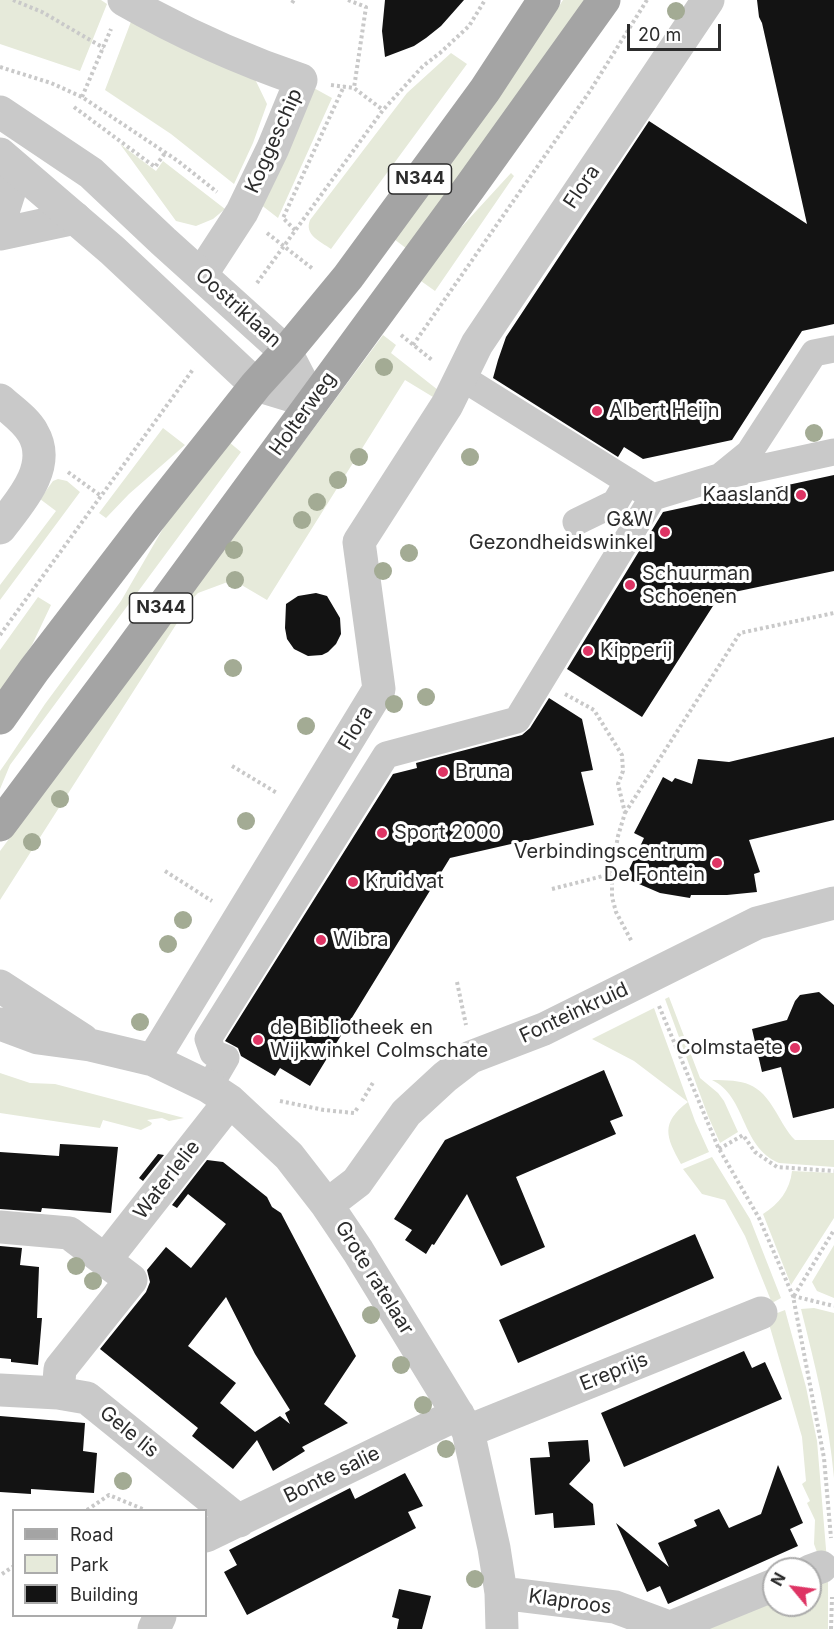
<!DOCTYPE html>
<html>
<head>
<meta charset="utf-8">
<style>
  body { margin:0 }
  #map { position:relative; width:834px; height:1629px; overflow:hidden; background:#fff; font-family:Inter,sans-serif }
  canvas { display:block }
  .legend { position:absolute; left:12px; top:1509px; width:195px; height:108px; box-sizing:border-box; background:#fff; border:2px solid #ababab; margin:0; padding:8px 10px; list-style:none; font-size:18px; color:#2c2c2c }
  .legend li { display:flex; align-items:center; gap:12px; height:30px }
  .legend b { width:30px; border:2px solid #ababab }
  .north { position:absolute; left:762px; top:1557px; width:60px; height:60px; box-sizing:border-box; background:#fff; border:2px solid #ababab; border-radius:50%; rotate:299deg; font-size:16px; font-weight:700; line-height:24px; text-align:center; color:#2c2c2c }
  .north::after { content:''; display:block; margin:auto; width:21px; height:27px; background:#de3464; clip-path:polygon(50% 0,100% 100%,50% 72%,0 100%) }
  .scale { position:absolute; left:627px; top:24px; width:94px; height:27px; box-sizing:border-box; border:3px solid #2c2c2c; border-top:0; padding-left:8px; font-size:18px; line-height:21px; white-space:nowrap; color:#2c2c2c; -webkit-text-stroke:4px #fff; paint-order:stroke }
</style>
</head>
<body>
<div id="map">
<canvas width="834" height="1629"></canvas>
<ul class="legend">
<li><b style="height:8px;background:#a4a4a4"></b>Road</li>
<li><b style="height:16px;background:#e6eada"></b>Park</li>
<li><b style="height:16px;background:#131313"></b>Building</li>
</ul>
<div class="north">N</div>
<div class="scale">20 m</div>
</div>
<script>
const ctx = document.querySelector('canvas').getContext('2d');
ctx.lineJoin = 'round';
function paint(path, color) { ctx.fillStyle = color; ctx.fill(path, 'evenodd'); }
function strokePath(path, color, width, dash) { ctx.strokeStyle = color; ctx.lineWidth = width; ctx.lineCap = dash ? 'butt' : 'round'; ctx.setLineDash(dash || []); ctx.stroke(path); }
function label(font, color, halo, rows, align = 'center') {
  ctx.font = font + ' Inter,sans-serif'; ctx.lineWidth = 6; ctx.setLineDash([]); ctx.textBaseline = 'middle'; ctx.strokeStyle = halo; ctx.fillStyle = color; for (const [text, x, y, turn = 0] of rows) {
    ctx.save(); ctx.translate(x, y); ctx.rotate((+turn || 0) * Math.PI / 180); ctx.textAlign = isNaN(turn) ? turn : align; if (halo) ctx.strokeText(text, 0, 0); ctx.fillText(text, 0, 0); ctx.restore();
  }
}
const green = new Path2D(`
  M0,0H101L107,4L80,71L0,44Z
  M563,0H585L407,249L394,239L529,52Z
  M132,19L254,77L267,104L253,143L234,184L171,134L105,90Z
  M451,53L467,64L331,249C320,241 304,235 310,220L407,93Z
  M312,87L332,98L278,218L260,204Z
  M120,144L156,171L163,161L225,209L213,219L196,226L176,221Z
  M511,173L514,176L435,291L421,281L455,234Z
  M383,335L396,345L391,353L438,390L433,397L405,380L267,600L233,580L198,593L193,598L0,900V851Z
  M163,428L185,445L129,494L106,518L99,513Z
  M229,442L241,452L10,765L0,789V771L7,761L45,704L121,601L172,513Z
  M58,479L67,481L80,492L0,600V585L56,511L40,499L53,481Z
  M38,597L51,605L32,645L0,691V650Z
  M669,997L700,1078L718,1093L724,1101L738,1132L720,1143L708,1116L665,999Z
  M654,1008L695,1121L709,1152L681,1164C666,1137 660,1123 688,1102L634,1061L592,1039Z
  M0,1073L30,1083L55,1084L184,1118L169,1121L162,1118L147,1120L152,1123L151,1125L141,1130L103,1120L100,1128L0,1113Z
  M712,1080C744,1080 759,1082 776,1112C782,1122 787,1132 795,1140H834V1167L779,1163C740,1146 747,1097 712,1080Z
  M712,1157L750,1219L781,1298L772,1303L745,1236L725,1200L702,1194L683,1169Z
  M792,1171L834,1173V1218L791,1285L763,1214C779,1204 790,1190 792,1171Z
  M834,1245V1298L817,1291L812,1282Z
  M814,1308L834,1313V1478C829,1420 815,1365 801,1309Z
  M785,1310L806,1387L817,1441L827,1561L821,1563L814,1544L815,1520L807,1503L810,1501L802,1484L806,1481L802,1437L767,1317Z
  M828,1569V1629H694L774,1592V1605H810V1581Z`);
const building = new Path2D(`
  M385,0H464L441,26L426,38L414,46L385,57L382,31Z
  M757,0H834V324L802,331L732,440L643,459L624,447L618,457L493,378L498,360L506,337L649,121L807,224L762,23L759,17Z
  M834,475V571L720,595L642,717L567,669L663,512Z
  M316,593L327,596L340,618L341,634L336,644L328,652L322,655L308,656L294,649L287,639L285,628L286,604L298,596Z
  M549,698L582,719L593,770L581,772L594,825L450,858L310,1086L280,1068L275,1076L241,1056L238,1048L225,1041L393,774L417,768L416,763L522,735L530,728Z
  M834,737V820L749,840L760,872L754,874L757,892L727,895H691L690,898L660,893L625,878L644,838L634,833L663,777L672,782L675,778L692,784L698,759L729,762Z
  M819,992L834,1005V1108L793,1118L781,1067L762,1072L752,1029L787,1020L795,1001L800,995Z
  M604,1070L623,1116L610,1121L616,1134L516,1177L545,1247L501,1266L467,1194L434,1245L432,1244L426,1254L405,1240L412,1230L394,1219L445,1140Z
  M60,1144L118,1147L111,1213L42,1208L41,1212L0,1209V1152L59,1156Z
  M158,1154L164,1155L143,1181L139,1178Z
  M207,1160L223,1162L267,1197L272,1207L281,1213L356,1356L324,1404L348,1423L302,1447L305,1451L273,1471L257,1440L233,1469L192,1436L198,1428L100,1349L146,1292L150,1282L147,1270L166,1247L191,1268L226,1224L188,1194L177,1208L172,1205ZM226,1297L255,1354L290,1410L285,1413L290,1424L280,1416L255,1432L220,1403L236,1383L188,1346Z
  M695,1234L714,1278L518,1363L499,1320Z
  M0,1246L22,1248L20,1265L39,1267L37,1318H42L38,1365L11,1362V1359L0,1358Z
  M744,1351L752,1368L765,1362L782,1399L624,1467L601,1413Z
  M0,1416L85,1423L83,1451L97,1453L94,1493L31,1489V1494L0,1492Z
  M588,1440L590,1461L569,1484L593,1504L595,1525L554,1528L553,1513L535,1515L530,1458L550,1457L548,1442Z
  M778,1465L803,1523L790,1529L798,1546L668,1604L660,1586L647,1592L616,1523L669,1567L658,1543L697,1526L694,1520L719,1509L729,1528L761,1514Z
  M405,1473L423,1506L408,1512L416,1528L247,1615L224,1572L237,1565L229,1550L350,1488L355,1499Z
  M399,1589L431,1596L422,1629H397L399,1619L392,1617Z`);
const path = new Path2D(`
  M13,0L42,12L104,48
  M348,0L366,7L354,88L383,110
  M292,3L294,0
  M0,67L51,83L82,97L178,161L217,192
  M331,85L354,88
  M82,97L111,29
  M74,107L155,167L165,153
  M295,230L283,218L344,86
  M267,233L313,269
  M257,283L383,110L423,66L440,53L469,26L485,0
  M401,335L432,360
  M413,345L590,91L647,0
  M68,472L101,496
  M0,635L194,368
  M565,694L594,710L622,755L623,771L618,784L625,813L618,836L612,870V897L616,912L632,942
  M232,766L277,793
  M625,813L740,633L834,613
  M165,871L212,901
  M552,889L611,874
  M457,982L466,1025
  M659,1006L718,1147L759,1218L793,1296L824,1458L831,1538
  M280,1101L324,1110L354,1113L359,1106
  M362,1101L374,1081
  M719,1149L743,1135L755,1152L777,1167L834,1171
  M793,1296L834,1306
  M794,1296L834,1230
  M87,1510L109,1495L145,1510
  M2,1574L14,1566
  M831,1629L832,1597`);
const pedestrian = new Path2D(`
  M461,377L653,497L719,477L834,452
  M722,475L749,453L814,353L834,349
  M576,522L615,503L628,481
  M209,1087L226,1058L213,1053L208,1039L386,755L517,720L653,497`);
const minor = new Path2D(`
  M124,0C180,32 239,59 301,80L273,148L242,212L201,275
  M0,221L9,193L11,164
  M0,234L75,218
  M0,400C11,410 26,420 33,433C53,467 19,503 0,528
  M0,986L83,1040
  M0,1024L38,1038L90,1045L153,1060L209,1087L230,1101L289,1156L327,1205L358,1251L468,1431L494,1548L501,1593L502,1629
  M153,1060L379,689L359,542L447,405L477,344L708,0
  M327,1205L357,1182L406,1113L445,1077L471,1057L544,1029L757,923L834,903
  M0,1227L69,1233L131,1280L60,1369L58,1393
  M105,1260L230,1101
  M0,1390L58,1393L87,1398L239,1521
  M468,1431L761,1313
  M206,1536L458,1414
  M810,1571L821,1567
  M501,1593L615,1607L674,1629
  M671,1627L774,1585
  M154,1629L160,1616`);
const tertiary = new Path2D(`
  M0,112L91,173L163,241L286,352L312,402
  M0,154L112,250L256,385L312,402`);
const primary = new Path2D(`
  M0,718L34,670L148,521L256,385L286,352L348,277L485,90L544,0
  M0,825L125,658L470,187L604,0`);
const trees = [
  [676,11],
  [384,367],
  [814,433],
  [359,457],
  [470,457],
  [338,480],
  [317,502],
  [302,520],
  [234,550],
  [409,553],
  [383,571],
  [235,580],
  [233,668],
  [426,697],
  [394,704],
  [306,726],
  [60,799],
  [246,821],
  [32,842],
  [183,920],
  [168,944],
  [140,1022],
  [76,1266],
  [93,1281],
  [371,1315],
  [401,1365],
  [423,1405],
  [446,1449],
  [123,1481],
  [475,1579]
];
const markers = [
  [597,411,6,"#de3464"],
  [801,495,6,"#de3464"],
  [665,532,6,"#de3464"],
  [630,585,6,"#de3464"],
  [588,651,6,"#de3464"],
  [443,772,6,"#de3464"],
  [382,833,6,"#de3464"],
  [717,863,6,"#de3464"],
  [353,882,6,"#de3464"],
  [321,940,6,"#de3464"],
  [258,1040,6,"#de3464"],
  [795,1048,6,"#de3464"]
];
const shields = [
  [420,179,63],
  [161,608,63]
];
const shieldNames = [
  ["N344",420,179],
  ["N344",161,608]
];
const streetNames = [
  ["Koggeschip",274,141,-66],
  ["Flora",582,187,-56],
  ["Oostriklaan",238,308,42],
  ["Holterweg",303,414,-54],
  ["Flora",356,728,-59],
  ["Fonteinkruid",574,1013,-25],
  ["Waterlelie",167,1180,-52],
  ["Grote ratelaar",374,1278,58],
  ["Ereprijs",614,1372,-22],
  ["Gele lis",129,1432,39],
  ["Bonte salie",332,1475,-26],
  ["Klaproos",570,1602,8]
];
const poiNames = [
  ["Albert Heijn",609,411],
  ["Kaasland",789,495,"right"],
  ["G&W",653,520,"right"],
  ["Gezondheidswinkel",653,543,"right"],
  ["Schuurman",642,574],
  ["Schoenen",642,597],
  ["Kipperij",600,651],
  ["Bruna",455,772],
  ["Sport 2000",394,833],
  ["Verbindingscentrum",705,852,"right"],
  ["De Fontein",705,875,"right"],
  ["Kruidvat",365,882],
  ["Wibra",333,940],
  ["de Bibliotheek en",270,1028],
  ["Wijkwinkel Colmschate",270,1051],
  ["Colmstaete",783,1048,"right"]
];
paint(green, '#e6eada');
paint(building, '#131313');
strokePath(path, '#c9c9c9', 4, [3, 3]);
strokePath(pedestrian, '#c9c9c9', 27);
strokePath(minor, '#c9c9c9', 33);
strokePath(tertiary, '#c9c9c9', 33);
strokePath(primary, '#a4a4a4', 33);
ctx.fillStyle = '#a3ab94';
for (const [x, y] of trees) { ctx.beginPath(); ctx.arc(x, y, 9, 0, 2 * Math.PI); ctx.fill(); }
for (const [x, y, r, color] of markers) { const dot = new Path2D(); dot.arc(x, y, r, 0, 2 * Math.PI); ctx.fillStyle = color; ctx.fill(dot); strokePath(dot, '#fff', 2); }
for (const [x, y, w] of shields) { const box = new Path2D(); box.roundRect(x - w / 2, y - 15, w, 30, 4.5); ctx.fillStyle = '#fff'; ctx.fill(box); strokePath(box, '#2c2c2c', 1.5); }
label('bold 18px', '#2c2c2c', null, shieldNames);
label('20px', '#2c2c2c', '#fff', streetNames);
label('20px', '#2c2c2c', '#fff', poiNames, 'left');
</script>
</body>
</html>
